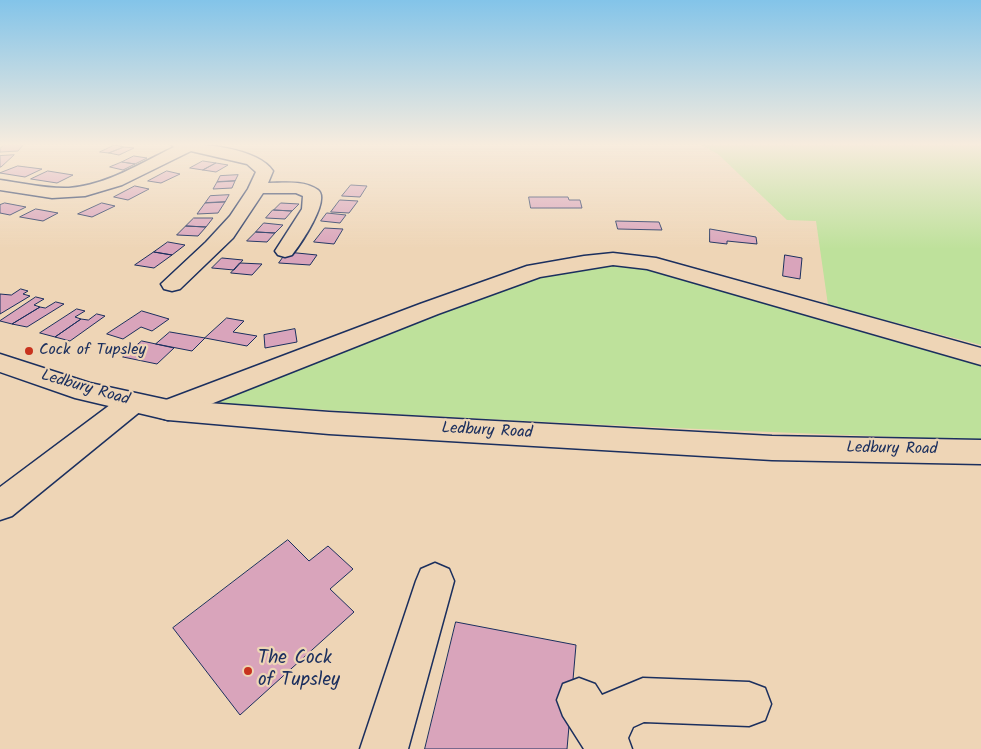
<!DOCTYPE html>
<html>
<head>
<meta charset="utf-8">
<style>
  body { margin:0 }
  canvas { display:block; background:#eed5b6 }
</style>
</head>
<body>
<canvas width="981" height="749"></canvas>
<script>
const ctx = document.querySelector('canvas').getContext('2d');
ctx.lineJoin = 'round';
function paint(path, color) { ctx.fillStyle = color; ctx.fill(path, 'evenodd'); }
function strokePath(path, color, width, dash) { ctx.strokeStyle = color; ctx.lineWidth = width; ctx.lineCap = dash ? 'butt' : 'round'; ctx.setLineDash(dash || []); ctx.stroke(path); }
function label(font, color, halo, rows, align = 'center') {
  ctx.font = font + ' Kalam,sans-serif'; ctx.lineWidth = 4.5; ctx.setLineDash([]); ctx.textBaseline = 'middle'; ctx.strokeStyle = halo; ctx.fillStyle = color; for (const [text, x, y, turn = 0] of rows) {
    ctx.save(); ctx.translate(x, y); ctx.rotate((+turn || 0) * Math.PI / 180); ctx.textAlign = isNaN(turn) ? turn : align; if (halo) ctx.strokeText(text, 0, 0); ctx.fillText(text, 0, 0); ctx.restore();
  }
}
const green = new Path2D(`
  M699,144H981V345L828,305L816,221L787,220L718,154Z
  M616,264C687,275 755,299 824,321C876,337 928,350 981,364V440C725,431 470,420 214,403L479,295L529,279L570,269Z`);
const building = new Path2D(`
  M5,144H24L18,151L0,152V149Z
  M115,145L124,147L109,153L100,152Z
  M124,147L134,148L119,155L109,153Z
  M14,155L1,167H0V156Z
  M134,156L147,158L135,164L122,162Z
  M203,161L216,163L203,170L190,168Z
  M122,162L135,164L123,170L110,167Z
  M216,163L228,165L216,172L203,170Z
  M18,166L42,169L25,177L0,173Z
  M48,171L73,175L57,183L31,179Z
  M167,171L180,174L161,183L148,181Z
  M238,175L235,181L217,182L220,176Z
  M235,181L232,188L213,189L217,182Z
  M351,185L367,186L360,197L342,196Z
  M135,186L149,189L128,200L114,197Z
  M229,195L225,202L205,203L210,196Z
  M529,197H568L569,200H580L582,208H531Z
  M340,200L358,201L349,213L331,212Z
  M225,202L218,213L197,214L205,203Z
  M5,203L26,207L10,215L0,213V205Z
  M102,203L115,206L92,217L78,214Z
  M281,203L299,204L292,211L274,210Z
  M36,209L58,213L43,221L20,217Z
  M273,210L292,211L285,219L266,218Z
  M327,213L346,215L340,223L321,221Z
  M194,218H213L206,227L186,226Z
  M616,221L659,222L662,230L618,229Z
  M264,223L283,225L275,233L256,232Z
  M186,226L206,227L198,236L177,235Z
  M325,228L343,229L334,244L314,242Z
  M710,229L756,237L757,244L727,241V244L710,242Z
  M256,232L275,233L267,242L247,241Z
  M168,242L185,245L172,255L154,252Z
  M154,252L172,255L154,268L135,265Z
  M287,252L317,255L310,265L279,263Z
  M785,255L802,258L800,279L783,276Z
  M222,258L243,260L234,270L212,268Z
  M240,263L262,264L252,275L231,273Z
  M21,289L28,291L23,294L30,296L0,314V294L11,295Z
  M36,297L44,299L34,305L40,307L12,324L0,321Z
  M56,302L64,304L27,327L12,324L40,307L45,308Z
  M77,309L85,311L75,317L81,319L55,337L40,333Z
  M142,311L169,319L152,331L141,327L123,339L107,334Z
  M97,314L105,316L70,341L55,337L81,319L88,320Z
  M227,318L244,321L233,332L257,336L247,346L205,338Z
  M295,329L297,342L265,348L264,335Z
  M170,332L205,338L192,351L156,344Z
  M142,341L156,344L174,348L157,364L123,357Z
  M288,540L309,561L328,546L353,569L330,589L354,612L240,715L173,628Z
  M456,622L576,645L567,749H425Z`);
const street = new Path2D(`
  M171,144C198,143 257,147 273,171L268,183C284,183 304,180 318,190C331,200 300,245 292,255L285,257L278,255L275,251L302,209L303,196L296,193H263L233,238L180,289L172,291L164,289L161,284L206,242L230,216L248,189L256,172L247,164L191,151L122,185L85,196L52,198L0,190V180C23,183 46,189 69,188C107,185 141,163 174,147Z
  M613,253L656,258L981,348V365L647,269L613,265L540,277L438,314L178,417L168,420L158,417L153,410L158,403L420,304L527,266L584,256Z
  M435,563L449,569L454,581L408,749H360L416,581L421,569Z
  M579,678L595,684L602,695L643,678L749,682L765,688L771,704L765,720L749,726L644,722L633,727L628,738L632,749H584L563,716L557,700L563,684Z`);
const secondary = new Path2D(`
  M132,393L142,396L147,403L142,410L12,516L0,520V487L122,396Z`);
const highway = new Path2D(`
  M0,354L90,383L168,400L329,412L772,436L981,440V464L772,460L329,434L168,420L75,398L0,372Z`);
const markers = [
  [29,351,5,"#c8321e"],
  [248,671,5,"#c8321e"]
];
const poiNames = [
  ["Cock of Tupsley",39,351]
];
const streetNames = [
  ["Ledbury Road",85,389,16],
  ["Ledbury Road",487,432,3],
  ["Ledbury Road",892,450,1]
];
const nearPoinames = [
  ["The Cock",258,660],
  ["of Tupsley",258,682]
];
paint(green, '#bee19b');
paint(building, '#d9a4bb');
strokePath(building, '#1b2f5e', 1);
strokePath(street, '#1b2f5e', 3);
strokePath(secondary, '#1b2f5e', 3);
strokePath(highway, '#1b2f5e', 3);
paint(street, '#eed5b6');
paint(secondary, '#eed5b6');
paint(highway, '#eed5b6');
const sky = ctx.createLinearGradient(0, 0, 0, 249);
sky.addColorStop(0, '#83c4e9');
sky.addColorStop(0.58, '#f7ecde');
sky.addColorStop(1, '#f7ecde00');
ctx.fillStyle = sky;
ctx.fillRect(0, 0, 981, 249);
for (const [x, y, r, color] of markers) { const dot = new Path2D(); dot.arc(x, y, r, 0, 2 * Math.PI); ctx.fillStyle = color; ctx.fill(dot); strokePath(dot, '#eed5b6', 2); }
label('16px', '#1b2f5e', '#eed5b6', poiNames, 'left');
label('16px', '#1b2f5e', '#eed5b6', streetNames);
label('19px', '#1b2f5e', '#eed5b6', nearPoinames, 'left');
</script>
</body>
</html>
